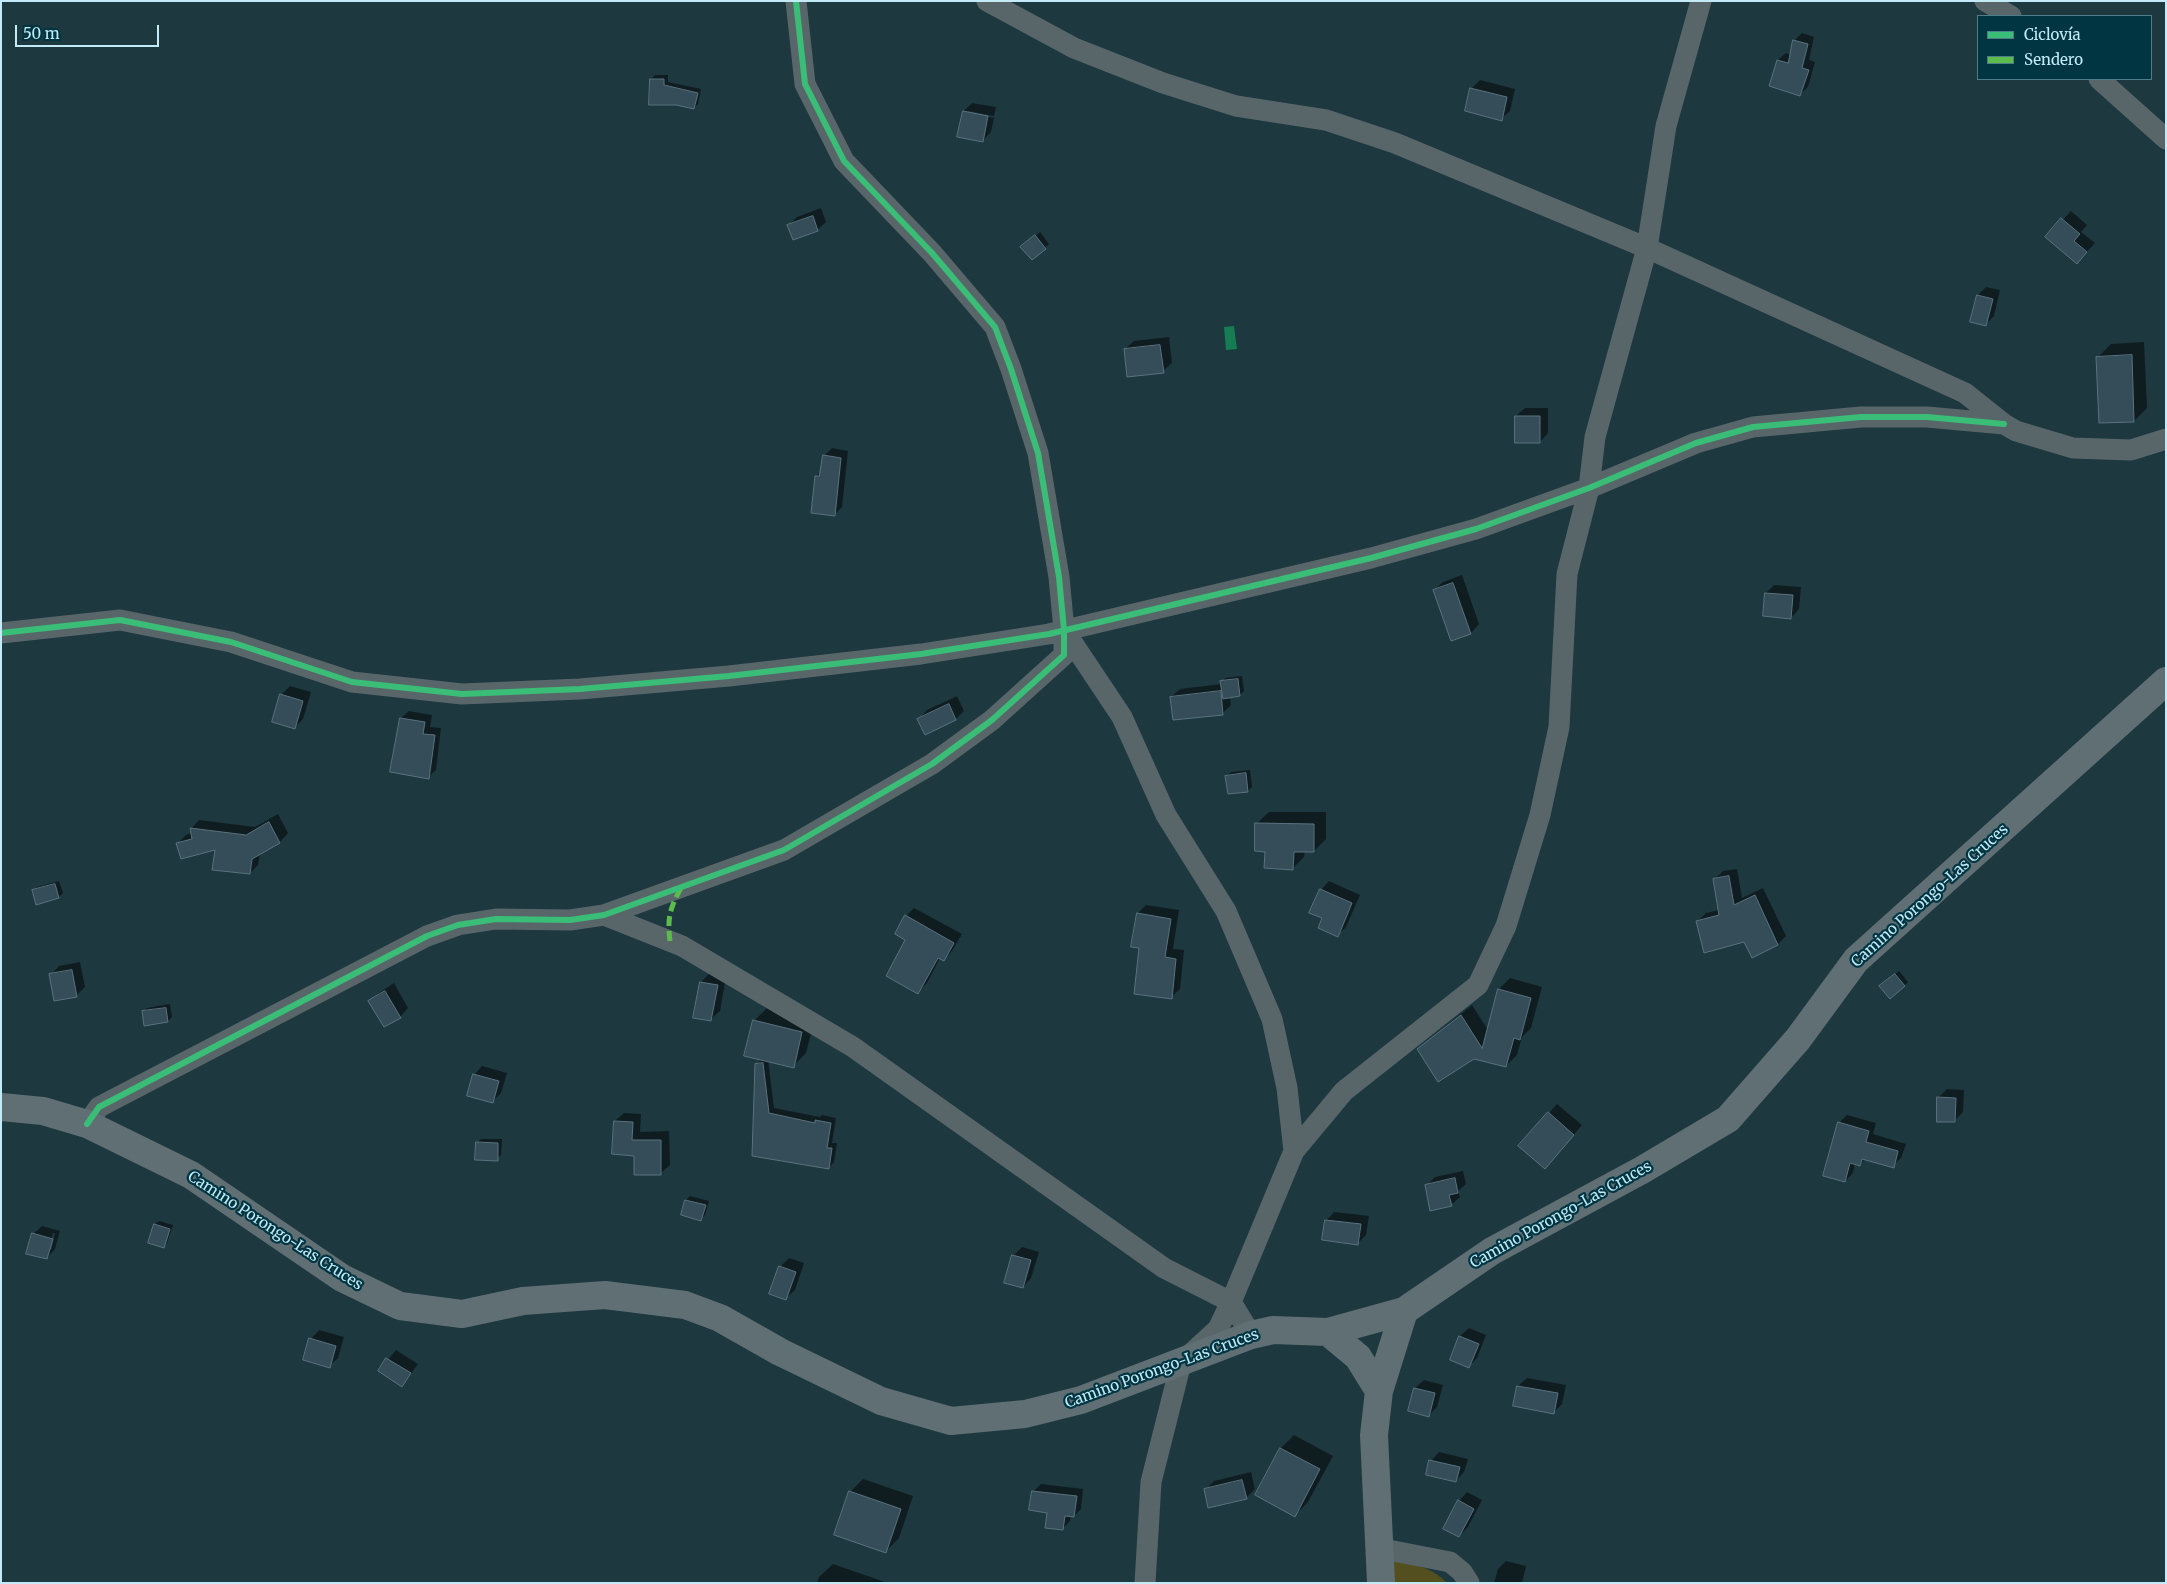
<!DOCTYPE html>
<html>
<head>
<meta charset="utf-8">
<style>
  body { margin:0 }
  #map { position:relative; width:2167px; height:1584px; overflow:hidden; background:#1d383f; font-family:Merriweather,serif }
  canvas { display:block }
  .frame { position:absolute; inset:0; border:2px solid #c2eaf7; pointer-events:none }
  .legend { position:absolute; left:1977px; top:15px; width:175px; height:65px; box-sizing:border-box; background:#013542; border:1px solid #4e7d8a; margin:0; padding:6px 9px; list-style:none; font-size:15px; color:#c2eaf7 }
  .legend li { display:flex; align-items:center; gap:10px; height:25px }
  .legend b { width:25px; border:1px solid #4e7d8a }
  .scale { position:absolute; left:15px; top:25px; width:144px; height:22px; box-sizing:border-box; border:2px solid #c2eaf7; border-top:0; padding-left:6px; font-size:15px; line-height:18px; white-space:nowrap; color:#c2eaf7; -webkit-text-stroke:4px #013542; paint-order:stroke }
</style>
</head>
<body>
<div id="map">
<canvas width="2167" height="1584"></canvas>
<div class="frame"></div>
<ul class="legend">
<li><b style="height:6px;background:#3abd76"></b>Ciclovía</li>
<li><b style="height:6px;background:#5cbc4b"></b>Sendero</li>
</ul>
<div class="scale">50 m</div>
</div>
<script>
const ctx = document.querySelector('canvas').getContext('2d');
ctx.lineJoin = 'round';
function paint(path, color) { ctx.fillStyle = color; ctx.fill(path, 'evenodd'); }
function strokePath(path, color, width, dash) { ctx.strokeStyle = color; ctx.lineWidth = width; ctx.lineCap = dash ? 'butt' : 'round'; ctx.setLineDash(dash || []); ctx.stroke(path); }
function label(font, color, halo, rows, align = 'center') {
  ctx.font = font + ' Merriweather,serif'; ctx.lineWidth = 4.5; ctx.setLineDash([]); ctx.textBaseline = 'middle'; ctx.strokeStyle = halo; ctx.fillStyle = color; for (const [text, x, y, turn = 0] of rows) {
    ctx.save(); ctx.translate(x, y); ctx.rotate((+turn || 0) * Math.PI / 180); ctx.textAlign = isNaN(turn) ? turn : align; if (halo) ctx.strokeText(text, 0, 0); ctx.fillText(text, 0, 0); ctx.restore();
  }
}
const green = new Path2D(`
  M1390,1560C1411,1563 1432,1567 1447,1583H1387Z`);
const water = new Path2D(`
  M1234,326L1237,349L1226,350L1224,327Z`);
const shadow = new Path2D(`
  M1802,33L1814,37L1809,60L1815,62L1808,87L1800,94L1778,60L1786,53L1791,55L1794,41Z
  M655,75H668V82L701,89L698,104L694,108L651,79Z
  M1480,80L1515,89L1510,111L1501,119L1466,110L1472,88Z
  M972,103L996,107L994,116L968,111V113L994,118L991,132L982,141L964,111Z
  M821,208L826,222L817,230L789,225L797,217Z
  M2071,211L2087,225L2081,232L2095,243L2085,254L2047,237Z
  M1040,232L1049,244L1032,259L1026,243Z
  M1986,287L2000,290L1994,316L1985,325L1971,321L1978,295Z
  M1169,337L1172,363L1163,371L1125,349L1134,341Z
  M2144,342L2147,408L2134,421L2098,357L2111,344Z
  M1525,408H1548V433L1540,442L1516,416Z
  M832,448L848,451L842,507L835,514L816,476L822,471L825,455Z
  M1462,575L1479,624L1471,633L1452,640L1434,590L1443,582Z
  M1774,585L1801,587L1799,609L1791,618L1766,593Z
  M1242,676L1244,691L1240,695L1230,697L1231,705L1223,713L1171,697L1180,689L1222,684L1225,678Z
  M290,686L311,692L303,719L295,727L281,695Z
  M957,696L964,711L956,719L926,733L919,719L927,710Z
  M409,711L432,715L430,727L441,728L436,770L428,777L401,718Z
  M1250,770L1252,787L1248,791L1227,776L1231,772Z
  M1269,812H1326V839L1314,851H1305L1304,857L1292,869L1267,850L1256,824Z
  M278,814L288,833L280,842L260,853L258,865L250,873L216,848L178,843L186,835L192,833L191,829L199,820L255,827Z
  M1737,869L1742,898L1763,888L1786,936L1778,944L1745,941L1698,921L1706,913L1719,910L1715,879L1723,871Z
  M59,881L63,893L59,897L37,903L33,891L37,887Z
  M1329,881L1360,895L1346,927L1338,935L1324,918L1321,890Z
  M1146,905L1179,910L1173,949L1184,950L1180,989L1171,997L1138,913Z
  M914,908L962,934L952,951L944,960L940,958L927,983L918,992L907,940L906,916Z
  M80,962L85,987L77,995L51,975L59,966Z
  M1899,971L1908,982L1905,985L1885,983Z
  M709,974L726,977L720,1011L711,1019L701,982Z
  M1510,978L1542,987L1531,1028L1522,1037L1517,1055L1506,1066L1474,1057L1418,1049L1472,1005L1488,1030L1499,989Z
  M394,983L408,1008L400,1017L370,1001L379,993Z
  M170,1004L172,1017L168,1021L143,1012L147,1008Z
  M767,1008L815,1019L806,1053L793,1066L768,1060L774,1108L820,1117L822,1115L836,1118L832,1143H837L834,1162L829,1168L753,1155L757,1064L762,1059L754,1021Z
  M482,1066L507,1073L501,1093L493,1101L474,1075Z
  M1947,1089L1964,1090L1963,1112L1954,1121L1938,1098Z
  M1557,1104L1582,1125L1553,1159L1549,1113Z
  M624,1113L641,1114L640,1132L669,1131L670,1165L661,1173L636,1154L615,1121Z
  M1847,1115L1876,1123L1873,1134L1906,1144L1901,1158L1893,1166L1865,1159L1859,1165L1855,1163L1853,1173L1845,1181L1839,1123Z
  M481,1139H502L501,1155L497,1159L477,1143Z
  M1463,1171L1466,1184L1458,1191L1460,1197L1451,1205L1426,1186L1435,1177Z
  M690,1196L709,1201L705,1215L701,1219L682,1214L686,1200Z
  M1334,1212L1369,1216L1366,1235L1358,1243L1326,1221Z
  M159,1221L173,1225L167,1243L163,1247L155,1224Z
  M42,1226L60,1231L55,1249L47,1258L33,1234ZM53,1233H55L51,1250H48Z
  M1022,1247L1039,1252L1031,1278L1023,1287L1013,1256Z
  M789,1258L804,1263L795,1290L786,1298L780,1267Z
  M1469,1328L1486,1335L1477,1358L1469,1366L1451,1359L1460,1336Z
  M319,1330L344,1337L338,1358L329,1366L311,1339Z
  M396,1350L418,1364L402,1386L379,1371Z
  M1527,1378L1566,1385L1562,1404L1554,1412L1518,1386Z
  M1424,1380L1443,1385L1437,1407L1429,1415L1415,1388Z
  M1294,1435L1333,1456L1308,1502L1295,1515L1256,1494L1281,1448Z
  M1439,1452L1468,1459L1464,1472L1456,1481L1431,1461Z
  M1251,1472L1255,1489L1246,1498L1205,1490L1214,1481Z
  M863,1479L913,1496L899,1538L885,1552L850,1492Z
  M1041,1484L1083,1489L1081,1509L1074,1516L1071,1515L1070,1521L1063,1528L1033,1492Z
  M1467,1492L1482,1500L1468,1527L1459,1536V1501Z
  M1506,1561L1526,1566L1522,1583H1494L1498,1569Z
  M833,1564L888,1583H817L819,1577Z`);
const building = new Path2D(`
  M1793,40L1808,44L1802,68L1809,70L1800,96L1769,86L1777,60L1788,63Z
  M650,79H664V85L698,93L694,109L676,105H649Z
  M1470,88L1507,97L1502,121L1465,111Z
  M963,111L988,116L983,142L957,137Z
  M813,216L818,231L793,240L787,225Z
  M2061,218L2080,234L2074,241L2087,252L2077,264L2045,237Z
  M1035,235L1046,249L1032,260L1020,247Z
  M1977,295L1993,299L1986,326L1970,322Z
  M1160,345L1164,373L1127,377L1124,349Z
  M2132,355L2134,422L2099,423L2096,357Z
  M1515,416H1540V443H1515Z
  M823,455L841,458L835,516L811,513L815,476H819Z
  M1453,583L1471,634L1451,641L1433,590Z
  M1765,593L1793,595L1791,619L1763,616Z
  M1238,679L1240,696L1223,699L1220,681Z
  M1221,691L1223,715L1173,720L1170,697Z
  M280,694L303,701L295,729L272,722Z
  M949,704L956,720L925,735L917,719Z
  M400,718L425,722L423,734L435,735L429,779L390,772Z
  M1246,773L1248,792L1228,794L1225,776Z
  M269,822L280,843L252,859L250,874L212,870L215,850L181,859L176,843L192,839L190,828L246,835Z
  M1255,823L1314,824V852H1294L1293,870L1264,868L1265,852L1255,851Z
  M1729,876L1734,905L1755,895L1778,945L1752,958L1744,942L1704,953L1696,921L1719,915L1713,879Z
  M55,884L59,898L36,905L32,890Z
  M1320,889L1352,903L1338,937L1318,928L1322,918L1309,913Z
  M1137,913L1171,919L1165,957L1176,959L1172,999L1134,994L1139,948L1131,947Z
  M905,915L954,943L944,961L938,958L918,994L886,976L905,940L895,934Z
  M72,970L77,997L54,1001L49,974Z
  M1895,974L1905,986L1890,999L1879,986Z
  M700,982L718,985L711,1021L693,1018Z
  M1498,989L1531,998L1520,1040L1514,1038L1506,1067L1474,1059L1438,1082L1417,1049L1461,1015L1482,1048Z
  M385,991L401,1018L384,1027L368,1001Z
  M166,1008L168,1022L144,1026L142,1011Z
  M753,1020L802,1032L794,1068L744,1056Z
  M763,1063L769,1113L815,1123V1120L831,1123L827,1148H832L829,1169L752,1156L755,1064Z
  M473,1074L499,1081L493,1103L467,1096Z
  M1937,1097L1956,1098L1955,1122H1937Z
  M1548,1112L1574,1135L1545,1169L1518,1146Z
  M614,1121L633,1122L632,1140H661V1175H634V1156L612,1154Z
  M1838,1122L1869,1131L1866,1142L1898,1151L1894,1168L1862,1159L1860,1166L1850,1163L1845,1182L1823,1176Z
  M476,1142L498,1143V1161L475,1160Z
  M1455,1178L1458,1193L1449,1195L1452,1206L1430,1211L1425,1185Z
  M685,1200L706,1205L701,1221L681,1215Z
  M1325,1220L1361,1224L1358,1245L1322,1240Z
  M154,1224L170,1229L164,1248L148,1243Z
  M32,1233L53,1239L47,1259L26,1254Z
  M1012,1255L1031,1260L1023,1288L1004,1283Z
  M779,1266L796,1272L786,1300L769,1294Z
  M1459,1336L1479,1344L1469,1368L1450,1360Z
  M309,1338L336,1346L330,1368L303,1360Z
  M386,1358L411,1373L402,1387L378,1371Z
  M1517,1386L1558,1393L1554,1414L1513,1406Z
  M1414,1388L1435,1393L1429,1417L1408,1411Z
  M1280,1448L1320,1469L1295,1517L1255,1495Z
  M1429,1460L1460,1467L1456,1482L1426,1475Z
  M1242,1480L1247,1499L1208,1508L1204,1489Z
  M849,1491L901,1509L886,1553L834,1535Z
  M1032,1491L1077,1496L1074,1517L1065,1516L1063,1530L1045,1528L1047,1513L1029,1510Z
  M1458,1500L1474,1509L1459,1537L1443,1529Z`);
const street = new Path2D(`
  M987,1L1074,48L1163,83L1236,106L1326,120L1395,143L1647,248L1965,393L2004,424L2016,431L2073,448L2131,450L2166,439
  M1985,1L2011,16
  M2099,79L2166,139
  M1064,630L1122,717L1166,815L1226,911L1272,1019L1287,1088L1294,1151
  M1,633L120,620L231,642L352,682L462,694L580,689L729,676L921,654L1049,634L1371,558L1476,529L1589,488L1696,443L1753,427L1861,417H1927L2004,424
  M604,915L682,946L853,1047L1164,1268L1231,1302L1218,1329L1181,1363L1151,1482L1145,1583
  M87,1124L99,1107L427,936L458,925L496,919L570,920L604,915L784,850L932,764L992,720L1064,655V630L1059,577L1038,453L1011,369L995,327L932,253L844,161L805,84L796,1
  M1251,1335L1231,1302L1294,1151L1344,1091L1478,985L1506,926L1540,815L1559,727L1567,574L1589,488L1595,437L1647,248L1666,126L1701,1
  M1378,1548L1450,1562L1462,1572L1469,1583`);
const secondary = new Path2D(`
  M1,1107L43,1111L87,1124L191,1175L342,1278L400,1306L462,1314L523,1301L605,1295L685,1305L720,1318L780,1352L881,1401L951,1421L1025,1414L1081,1400L1251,1335L1273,1330L1328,1332L1404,1311L1492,1251L1642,1170L1728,1119L1798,1039L1856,960L2166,681
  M1328,1332L1358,1357L1379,1391
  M1381,1583L1374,1435L1379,1391L1404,1311`);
const quiet = new Path2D(`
  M670,941C667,918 670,908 681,888`);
const cycleway = new Path2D(`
  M1,633L120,620L231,642L352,682L462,694L580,689L729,676L921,654L1049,634L1371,558L1476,529L1589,488L1696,443L1753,427L1861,417H1927L2004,424
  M87,1124L99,1107L427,936L458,925L496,919L570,920L604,915L784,850L932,764L992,720L1064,655V630L1059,577L1038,453L1011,369L995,327L932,253L844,161L805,84L796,1`);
const streetNames = [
  ["Camino Porongo-Las Cruces",1930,896,-42],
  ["Camino Porongo-Las Cruces",1561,1215,-29],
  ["Camino Porongo-Las Cruces",275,1231,33],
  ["Camino Porongo-Las Cruces",1162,1369,-20]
];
paint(green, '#544f1f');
paint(water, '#157c54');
paint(shadow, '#0007');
paint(building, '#354d58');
strokePath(building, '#5a727e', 1);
strokePath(street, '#58666a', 21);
strokePath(secondary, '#5f6f74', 28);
strokePath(quiet, '#5cbc4b', 5, [10, 5]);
strokePath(cycleway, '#3abd76', 6);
label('15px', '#c2eaf7', '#013542', streetNames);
</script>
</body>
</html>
